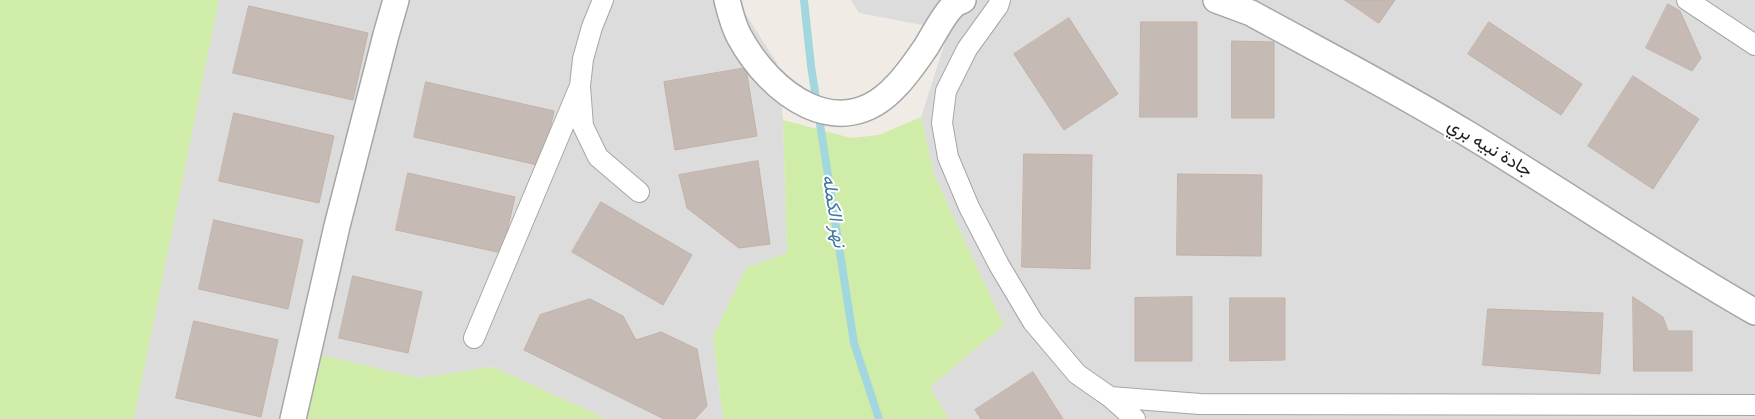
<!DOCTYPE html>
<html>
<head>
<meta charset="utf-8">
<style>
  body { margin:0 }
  canvas { display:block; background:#f0ece5 }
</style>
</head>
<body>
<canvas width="1755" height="419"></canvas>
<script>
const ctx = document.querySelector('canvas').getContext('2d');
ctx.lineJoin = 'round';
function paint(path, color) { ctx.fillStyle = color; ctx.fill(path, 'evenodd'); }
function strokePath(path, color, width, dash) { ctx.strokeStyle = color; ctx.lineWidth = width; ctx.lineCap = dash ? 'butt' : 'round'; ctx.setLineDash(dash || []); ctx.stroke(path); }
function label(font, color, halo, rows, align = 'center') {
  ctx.font = font + ' Mulish,Vazirmatn,sans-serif'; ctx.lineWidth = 4; ctx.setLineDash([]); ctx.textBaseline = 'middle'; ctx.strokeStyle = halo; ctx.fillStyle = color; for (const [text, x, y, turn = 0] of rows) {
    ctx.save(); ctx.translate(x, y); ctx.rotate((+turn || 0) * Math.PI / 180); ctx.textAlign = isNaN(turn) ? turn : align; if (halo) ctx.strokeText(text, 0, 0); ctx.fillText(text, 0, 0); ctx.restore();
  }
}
const residential = new Path2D(`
  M0,0H742L745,13L777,63L783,120L787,253L746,268L713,337L723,419H607L493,367L419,378L321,355L304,419H0Z
  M851,0H1755V419H949L930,387L1004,325L934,175L921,117L949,30L859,13Z`);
const grass = new Path2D(`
  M0,0H219L134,419H0Z
  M921,117L934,175L1004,325L930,387L949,419H723L713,337L746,268L787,253L783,120L851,138L879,135Z
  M321,355L419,378L493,367L607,419H304Z`);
const stream = new Path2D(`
  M804,0L811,66L854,343L879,419`);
const building = new Path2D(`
  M1345,0H1395L1379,23Z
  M1668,4L1680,11L1701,58L1692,71L1646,48Z
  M249,6L368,33L353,100L233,73Z
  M1069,18L1118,94L1064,130L1014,54Z
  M1141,22H1197V117H1140Z
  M1489,22L1582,84L1561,115L1468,54Z
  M1232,41L1274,42V118H1232Z
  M746,68L757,136L675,150L664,82Z
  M1633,76L1699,119L1653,189L1588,146Z
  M426,82L554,111L542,166L414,137Z
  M234,113L334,136L319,203L219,181Z
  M1024,154L1092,155L1090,269L1022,267Z
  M758,161L770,244L739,248L687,208L679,175Z
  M408,173L515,197L502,253L396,230Z
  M1178,174L1262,175L1261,256L1177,255Z
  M601,202L692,255L663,305L572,252Z
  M214,220L303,240L288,309L199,289Z
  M353,276L422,292L408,353L339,338Z
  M1192,297V361H1135V298Z
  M1633,297L1663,317L1668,331H1692V371H1634Z
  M1230,298H1285V360L1230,361Z
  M590,299L623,316L636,340L661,332L697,349L707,406L695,419H664L524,350L540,315Z
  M1488,309L1603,313L1600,374L1483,365Z
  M194,321L278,340L261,417L176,398Z
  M1033,372L1063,419H981L975,410Z`);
const minor = new Path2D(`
  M603,0L592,27L583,59L580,86L583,126L598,157L639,192
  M1000,0L998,6L967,49L946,91L942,123L948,157L969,207L999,265L1033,322L1077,374L1110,397L1135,419
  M1687,0L1755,45
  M474,338L580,86
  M1110,397L1200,404L1755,405`);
const tertiary = new Path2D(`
  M727,0C730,12 733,25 739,36C770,94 840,147 896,86C907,75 917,60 926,47C933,36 944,14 953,6C955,3 960,2 963,0
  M1216,0L1251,13C1322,52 1394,89 1463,131C1561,190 1655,255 1755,312
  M293,419L337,226L386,35L396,0`);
const streetNames = [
  ["جادة نبيه بري",1490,148,31]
];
const waterNames = [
  ["نهر الكمله",834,211,81]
];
paint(residential, '#dddcdc');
paint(grass, '#cfeda8');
strokePath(stream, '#a3d7e0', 8);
paint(building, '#c5bbb4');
strokePath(building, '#c3b1a6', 1);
strokePath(minor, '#a6a6a6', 22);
strokePath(tertiary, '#a6a6a6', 28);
strokePath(minor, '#fff', 20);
strokePath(tertiary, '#fff', 25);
label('18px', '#1f1f1f', '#fff', streetNames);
label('italic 19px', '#4179a4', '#fff', waterNames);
</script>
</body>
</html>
